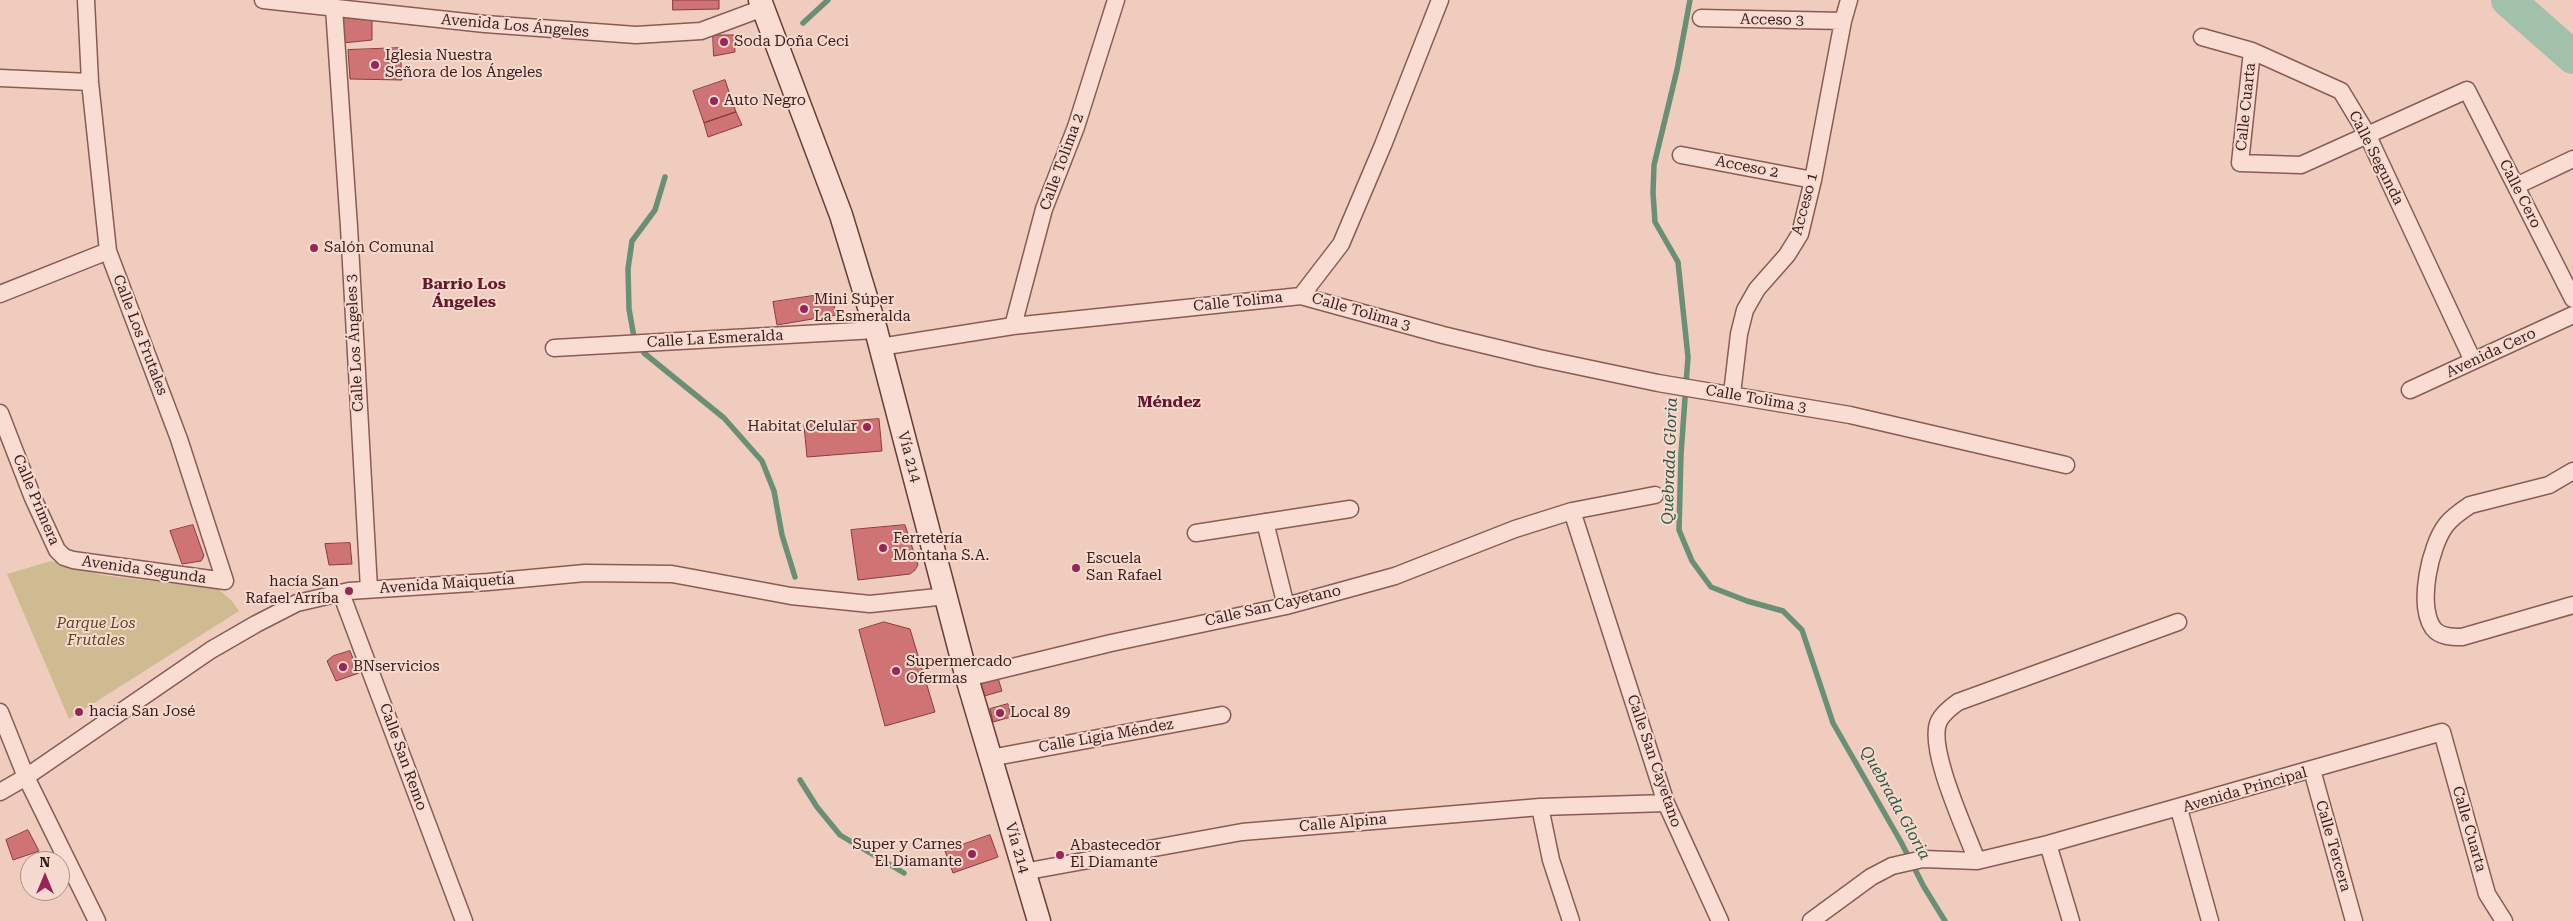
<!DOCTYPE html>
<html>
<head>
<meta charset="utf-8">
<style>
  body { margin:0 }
  #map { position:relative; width:2573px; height:921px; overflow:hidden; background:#f0ccbf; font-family:"Roboto Serif",serif }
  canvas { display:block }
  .north { position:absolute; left:20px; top:851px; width:50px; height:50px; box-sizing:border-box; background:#f7dacf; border:1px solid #ab8e87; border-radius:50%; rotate:0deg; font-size:14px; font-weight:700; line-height:20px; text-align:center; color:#381d1c }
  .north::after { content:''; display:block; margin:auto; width:18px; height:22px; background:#9a2458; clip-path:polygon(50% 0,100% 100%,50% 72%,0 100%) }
</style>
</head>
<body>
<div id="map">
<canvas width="2573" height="921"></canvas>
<div class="north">N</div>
</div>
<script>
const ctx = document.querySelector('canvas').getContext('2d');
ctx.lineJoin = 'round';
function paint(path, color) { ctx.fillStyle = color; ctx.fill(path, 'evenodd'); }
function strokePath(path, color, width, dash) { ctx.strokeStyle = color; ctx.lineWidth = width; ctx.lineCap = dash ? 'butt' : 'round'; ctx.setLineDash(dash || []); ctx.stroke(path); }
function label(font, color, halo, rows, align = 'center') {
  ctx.font = font + ' "Roboto Serif",serif'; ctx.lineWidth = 4; ctx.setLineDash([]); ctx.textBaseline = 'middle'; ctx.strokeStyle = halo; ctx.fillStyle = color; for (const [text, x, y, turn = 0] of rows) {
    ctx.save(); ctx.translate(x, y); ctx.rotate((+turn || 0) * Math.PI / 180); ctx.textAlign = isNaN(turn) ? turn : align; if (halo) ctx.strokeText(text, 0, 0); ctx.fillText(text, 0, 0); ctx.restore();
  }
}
const green = new Path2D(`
  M51,561L102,575L218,589L232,601L239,611L69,719L7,574Z`);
const stream = new Path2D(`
  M1690,0L1677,70L1654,165L1653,193L1655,222L1678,262L1688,357L1681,454L1679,530L1692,561L1711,587L1747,601L1783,611L1802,630L1833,723L1901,842L1924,887L1945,921
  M803,23L828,0
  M634,337L629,309L628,269L632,241L655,210L665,177
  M644,353L724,418L762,461L774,491L782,535L795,577
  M800,780L817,807L840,835L904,873`);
const river = new Path2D(`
  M2508,0L2573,57`);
const building = new Path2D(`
  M673,0H719V9L673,10Z
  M343,15L372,16V40L343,43Z
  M713,35H734L735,52L714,56Z
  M400,48L402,80L350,79L348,50Z
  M725,80L736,112L704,123L693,91Z
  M736,112L742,125L708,137L704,123Z
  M832,293L836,315L777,325L773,302Z
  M879,419L882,451L807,457L804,425Z
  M193,525L204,556L201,561L182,564L170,531Z
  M905,525L918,565L915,570L910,574L858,580L851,530Z
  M350,543L352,564L329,565L325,544Z
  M884,622L910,629L935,712L885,726L859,630Z
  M350,651L359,673L336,681L327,661L333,656Z
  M998,678L1002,691L984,696L980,682Z
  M1008,704L1011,717L993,722L990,709Z
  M28,830L39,851L13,860L6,840Z
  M990,835L998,857L953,873L945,851Z`);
const street = new Path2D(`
  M263,0L485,24L636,35L701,31L763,8
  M334,8L349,227L369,589
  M1701,18L1843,21
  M2202,37L2252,51L2341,91L2367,134L2473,361
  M2252,51L2240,163L2301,165L2467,90L2573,299
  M0,78L90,82
  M1681,155L1813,180
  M2516,186L2573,159
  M0,294L108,251
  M1301,296L1443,335L1539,358L1658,383L1850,415L2066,465
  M1013,326L1044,209L1076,127L1116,0
  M880,347L1013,326L1301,296L1341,244L1383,145L1440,0
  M554,348L876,330
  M2410,390L2573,315
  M1732,394L1739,334L1745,310L1757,289L1787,255L1800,234L1813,180L1843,21L1849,0
  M0,413L33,498L57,550L64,557L73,560L225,581L179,439L108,251L90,82L86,0
  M2573,471L2549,485L2470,505C2461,511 2452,517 2446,525C2430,546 2417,605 2433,628C2440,637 2452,637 2462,637L2573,605
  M1572,511L1666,803L1720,921
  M1265,522L1286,606
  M1196,533L1350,509
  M341,593L464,921
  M967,678L1111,643L1286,606L1395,576L1515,529L1572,511L1655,495
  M0,712L26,777L97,921
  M990,758L1222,715
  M2312,770L2354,921
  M0,792L26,777L211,650L256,624L297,603L349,591L488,582L585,573L672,574L791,596L870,604L947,596
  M1540,807L1551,860L1571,921
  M2179,809L2210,921
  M2048,844L2071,921
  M1977,861C1967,833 1926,747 1939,721C1943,713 1951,707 1958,702L2178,622
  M1023,872L1242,832L1540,807L1666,803
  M1811,921L1871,877L1892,866L1923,859L1977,861L2048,844L2442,732L2487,894L2504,921`);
const secondary = new Path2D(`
  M760,0L841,215L876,330L967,678L1039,921`);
const markers = [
  [724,42,5,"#9a2458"],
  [375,65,5,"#9a2458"],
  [714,101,5,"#9a2458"],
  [314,248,5,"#9a2458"],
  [804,309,5,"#9a2458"],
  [867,427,5,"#9a2458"],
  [883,548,5,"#9a2458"],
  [1076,568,5,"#9a2458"],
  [349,591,5,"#9a2458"],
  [343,667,5,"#9a2458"],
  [896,671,5,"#9a2458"],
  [79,712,5,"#9a2458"],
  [1000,713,5,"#9a2458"],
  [972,854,5,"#9a2458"],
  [1060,855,5,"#9a2458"]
];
const streetNames = [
  ["Acceso 3",1772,20,1],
  ["Avenida Los Ángeles",515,26,5],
  ["Calle Cuarta",2246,107,-84],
  ["Calle Segunda",2376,158,63],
  ["Calle Tolima 2",1062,162,-70],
  ["Acceso 2",1747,167,11],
  ["Calle Cero",2520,194,63],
  ["Acceso 1",1805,204,-75],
  ["Calle Tolima",1238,302,-6],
  ["Calle Tolima 3",1361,312,16],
  ["Calle Los Frutales",140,335,69],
  ["Calle La Esmeralda",715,339,-3],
  ["Calle Los Ángeles 3",355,343,-93],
  ["Avenida Cero",2491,353,-25],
  ["Calle Tolima 3",1756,399,10],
  ["Vía 214",909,457,75],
  ["Calle Primera",36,500,67],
  ["Avenida Segunda",144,570,8],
  ["Avenida Maiquetía",447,584,-4],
  ["Calle San Cayetano",1273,606,-13],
  ["Calle Ligia Méndez",1106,736,-10],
  ["Calle San Remo",403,757,70],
  ["Calle San Cayetano",1654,761,71],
  ["Avenida Principal",2245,790,-16],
  ["Calle Alpina",1343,823,-5],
  ["Calle Cuarta",2469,829,74],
  ["Calle Tercera",2333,846,74],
  ["Vía 214",1017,848,74]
];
const poiNames = [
  ["Soda Doña Ceci",734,42],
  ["Iglesia Nuestra",385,56],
  ["Señora de los Ángeles",385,73],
  ["Auto Negro",724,101],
  ["Salón Comunal",324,248],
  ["Mini Súper",814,300],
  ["La Esmeralda",814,317],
  ["Habitat Celular",857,427,"right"],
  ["Ferretería",893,539],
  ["Montana S.A.",893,556],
  ["Escuela",1086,559],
  ["San Rafael",1086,576],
  ["hacía San",339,582,"right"],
  ["Rafael Arríba",339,599,"right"],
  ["Supermercado",906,662],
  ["Ofermas",906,679],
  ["BNservicios",353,667],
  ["hacia San José",89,712],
  ["Local 89",1010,713],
  ["Super y Carnes",962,845,"right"],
  ["El Diamante",962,862,"right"],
  ["Abastecedor",1070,846],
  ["El Diamante",1070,863]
];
const parkNames = [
  ["Parque Los",96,624],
  ["Frutales",96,641]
];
const neighbourhoodNames = [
  ["Barrio Los",464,284],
  ["Ángeles",464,302],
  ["Méndez",1169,402]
];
const waterNames = [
  ["Quebrada Gloria",1670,461,-88],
  ["Quebrada Gloria",1895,803,61]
];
paint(green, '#cebb92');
strokePath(stream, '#698f75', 5.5);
strokePath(river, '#a2c1ab', 34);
paint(building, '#d07375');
strokePath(building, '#893b3e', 1);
strokePath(street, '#895b56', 19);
strokePath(secondary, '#6a3d3a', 25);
strokePath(street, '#faddd2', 16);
strokePath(secondary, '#faddd2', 22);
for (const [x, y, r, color] of markers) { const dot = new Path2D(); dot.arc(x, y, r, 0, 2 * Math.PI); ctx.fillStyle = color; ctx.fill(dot); strokePath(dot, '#f7dacf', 2); }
label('15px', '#381d1c', '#f7dacf', streetNames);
label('15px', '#381d1c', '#f7dacf', poiNames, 'left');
label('italic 15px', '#554b21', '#f7dacf', parkNames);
label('bold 16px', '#66192b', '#f7dacf', neighbourhoodNames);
label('italic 16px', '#2a5841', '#f7dacf', waterNames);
</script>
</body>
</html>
